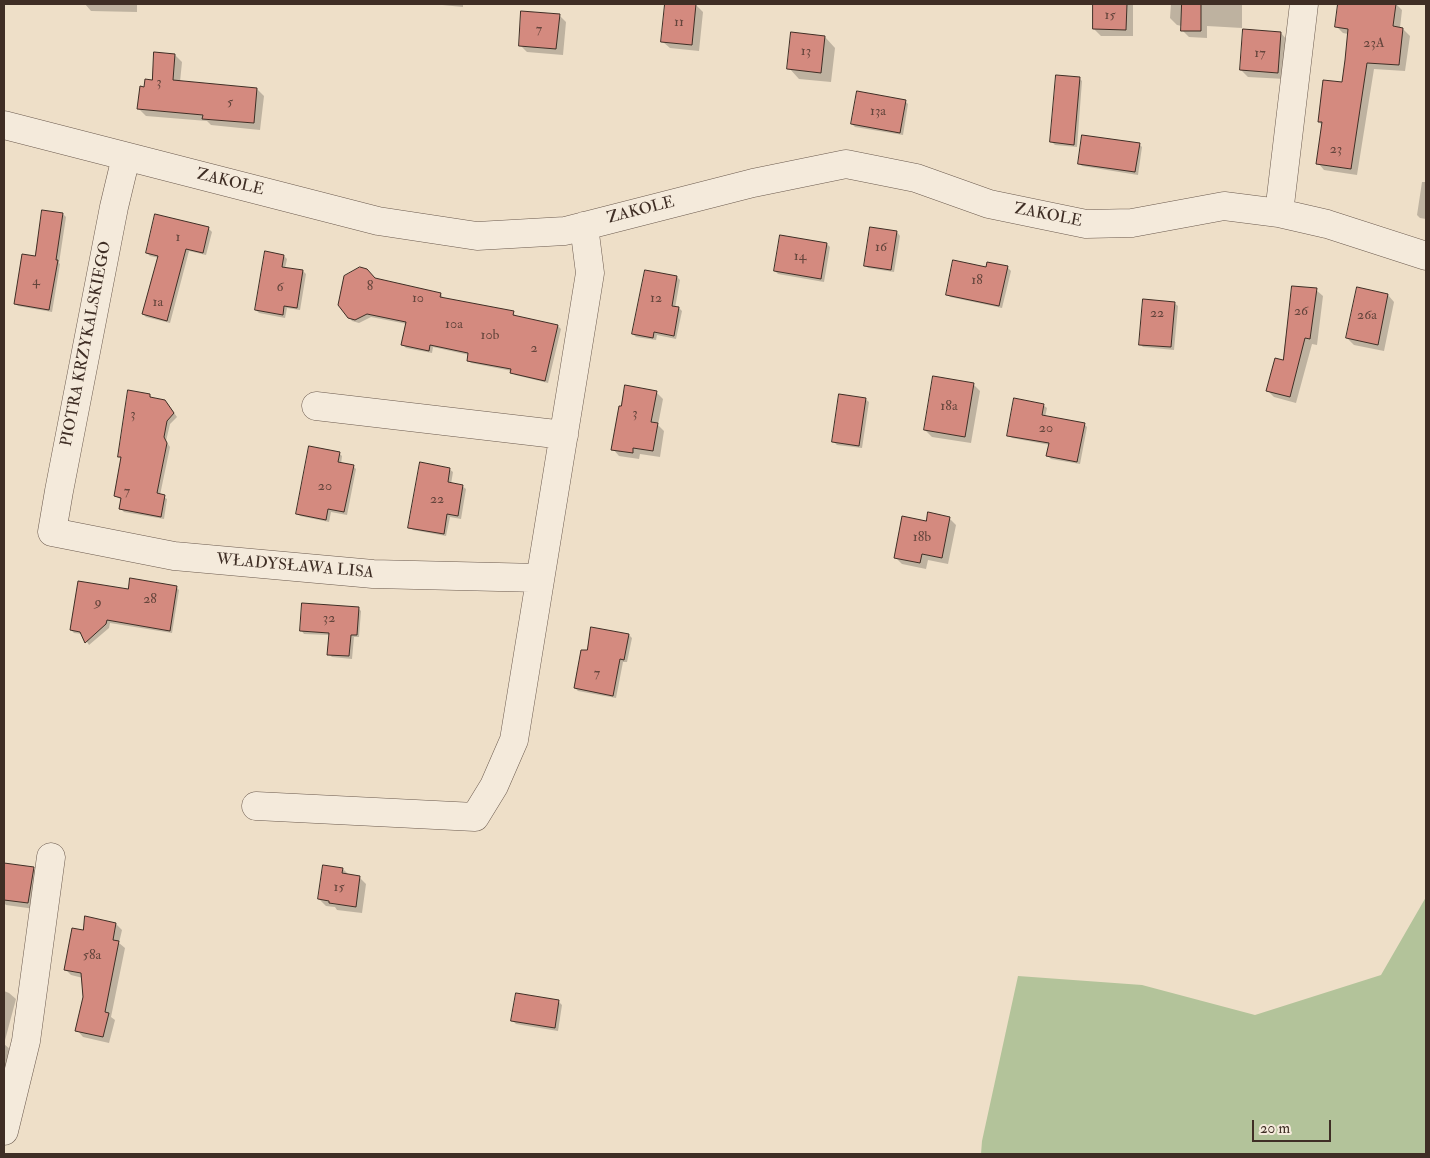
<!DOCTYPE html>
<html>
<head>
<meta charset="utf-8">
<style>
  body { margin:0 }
  #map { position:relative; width:1430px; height:1158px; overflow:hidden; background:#eedfc8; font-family:"IM FELL Double Pica",serif }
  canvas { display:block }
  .frame { position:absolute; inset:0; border:5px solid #3f2e25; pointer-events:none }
  .scale { position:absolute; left:1252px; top:1120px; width:79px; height:22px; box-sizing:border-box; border:2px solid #3f2e25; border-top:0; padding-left:6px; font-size:15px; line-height:18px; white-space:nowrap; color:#3f2e25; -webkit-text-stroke:4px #f4eadb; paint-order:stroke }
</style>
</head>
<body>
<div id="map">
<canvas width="1430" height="1158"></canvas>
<div class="frame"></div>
<div class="scale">20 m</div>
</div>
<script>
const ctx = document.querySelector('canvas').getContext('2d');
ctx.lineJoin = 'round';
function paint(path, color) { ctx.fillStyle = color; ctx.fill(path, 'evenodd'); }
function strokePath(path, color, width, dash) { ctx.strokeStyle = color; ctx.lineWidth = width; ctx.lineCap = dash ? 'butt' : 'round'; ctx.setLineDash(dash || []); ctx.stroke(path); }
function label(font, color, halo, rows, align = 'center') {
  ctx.font = font + ' "IM FELL Double Pica",serif'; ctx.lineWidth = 4; ctx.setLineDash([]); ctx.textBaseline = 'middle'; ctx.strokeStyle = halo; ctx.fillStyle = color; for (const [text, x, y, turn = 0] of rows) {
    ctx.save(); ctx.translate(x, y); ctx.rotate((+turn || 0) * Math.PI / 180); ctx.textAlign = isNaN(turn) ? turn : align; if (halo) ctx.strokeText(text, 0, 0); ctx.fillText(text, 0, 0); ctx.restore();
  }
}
const green = new Path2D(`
  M1426,897V1154H981L982,1141L1018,976L1142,985L1255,1015L1381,975Z`);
const shadow = new Path2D(`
  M85,4H137V12L91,11Z
  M432,4H463V7Z
  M666,4L696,5L703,12L699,51L670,48L663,42Z
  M1095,4H1133V36H1101L1094,29Z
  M1171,4H1241L1242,5V28L1207,26V38L1189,37L1182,30V26L1177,25L1170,18Z
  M1339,4H1396L1402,10L1400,28L1403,29L1410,36L1405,71L1374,69L1357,175L1324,170L1318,163L1322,125L1319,122L1343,84L1348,34L1343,33L1336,26Z
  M559,15L566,22L563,55L527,52L520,45Z
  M1281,33L1287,40L1285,79L1248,77L1241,70Z
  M825,37L835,48L831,82L799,79L789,68Z
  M175,55L182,62L180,82L257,89L264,96L260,130L211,125L207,121L146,116L139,109L145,88Z
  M1079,78L1082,81L1077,147L1055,145L1052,142Z
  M905,101L908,104L903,135L855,127L852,124Z
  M1139,144L1142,147L1138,175L1082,166L1079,163Z
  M1422,182H1426V219L1420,218L1417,215Z
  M63,214L66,217L59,263L60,264L52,312L18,306L15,303L36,258Z
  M208,228L212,232L206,255L189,251L170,323L146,317L143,314L159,258L150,256L147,253Z
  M871,228L897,232L900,236L894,272L868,268L865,265Z
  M827,244L830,247L824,282L778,274L775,271Z
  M284,256L287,259L285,268L303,271L306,274L300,310L287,308L285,318L259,313L256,310Z
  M1007,267L1011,271L1002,308L950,297L947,294L986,268Z
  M646,271L677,277L680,280L675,308H679L682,311L676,339L657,335L656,340L636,337L633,334Z
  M375,280L441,294L443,298L513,312L516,317L558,326L561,329L548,383L515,375L512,371L471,363L468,360L469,355L433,347L432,353L406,348L403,345L407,324L371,317L359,323L352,321L349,317Z
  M1316,290L1323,296L1317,345L1312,344L1296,403L1274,397L1268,391L1284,361Z
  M1388,295L1394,302L1384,351L1354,345L1347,338Z
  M1174,303L1178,306L1174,350L1143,347L1140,344Z
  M973,384L980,391L971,443L932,437L925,430Z
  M656,392L663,399L658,425L664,431L660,457L640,454L639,459L619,456L613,449Z
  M149,395L152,398L168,404L177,417L170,424L166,441L170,447L160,495L167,499L164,519L124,512L121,509L122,500L115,496L122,459L119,457Z
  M865,399L869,402L862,448L837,445L834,442Z
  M1043,405L1047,408L1045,417L1084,424L1087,427L1080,464L1051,459L1048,456L1050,445L1012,438L1009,435Z
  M339,453L342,456L341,464L353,466L356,469L347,515L331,512L329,522L300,516L297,513Z
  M449,469L453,472L451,484L462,486L466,489L461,519L450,517L446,536L413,530L410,527Z
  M949,518L956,525L948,564L928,560L926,569L902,564L895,557L927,523Z
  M176,587L179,590L172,633L110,623L109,628L89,645L82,634L74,633L71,630L129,590Z
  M358,608L361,611L359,637H354L352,659L332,657L329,654L330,635L304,634L301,630Z
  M629,635L632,638L627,662H623L616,698L578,691L575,688L588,652Z
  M4,864L33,868L40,875L35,909L6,905L4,903Z
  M343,869L350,876L360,878L366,884L362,913L337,910L335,907L326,906L319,899Z
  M116,924L122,930L119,943L125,948L111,1017L115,1020L109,1043L83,1037L77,1030L85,997L83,978L71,975L65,969L84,932Z
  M4,991L9,993L16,999L4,1044L12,1051L4,1079Z
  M517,995L559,1002L562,1005L558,1031L516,1024L513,1021Z`);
const building = new Path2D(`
  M665,4H696L692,45L661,42Z
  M1093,4H1127L1126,30L1093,29Z
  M1182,4H1201V31H1181Z
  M1338,4H1396L1393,26L1403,28L1399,65L1367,63L1351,169L1316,164L1322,122H1318L1323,80L1342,82L1345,60L1348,29L1335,27Z
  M521,11L560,14L556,49L519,46Z
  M1243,29L1281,32L1278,73L1240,70Z
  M791,32L825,36L821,73L787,69Z
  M154,52L175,54L173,80L257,88L254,123L202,119L203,115L137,109L140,86L144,87L145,79L152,80Z
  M1056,75L1080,77L1074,145L1050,142Z
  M857,91L906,100L900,133L851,124Z
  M1082,135L1140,143L1135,172L1078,164Z
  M42,210L63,213L56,260H58L49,310L14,304L22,254L35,256Z
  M155,214L209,227L203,253L186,249L167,321L142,314L158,256L146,253Z
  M870,227L897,231L891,270L864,266Z
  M780,235L827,243L821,279L774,271Z
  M265,251L284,255L282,267L303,270L297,308L284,306L283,315L255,310Z
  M953,260L986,267L987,262L1008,266L999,306L946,295Z
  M360,267L367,269L375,278L441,293L440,297L514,311L513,315L558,325L545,381L510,373L511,369L467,361L468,353L430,345L429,351L401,345L406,322L367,314L355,320L348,318L338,305L344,276Z
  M645,270L677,276L672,306L679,307L674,336L654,332L653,338L632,334Z
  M1292,286L1317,288L1310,339L1305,338L1290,397L1266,391L1275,358L1283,360Z
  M1357,287L1388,294L1378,345L1346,338Z
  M1143,299L1175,302L1171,347L1139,345Z
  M933,376L974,383L965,437L924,430Z
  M625,385L657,391L651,422L658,423L653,451L633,448V453L611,450L619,406H621Z
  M128,390L150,394V397L165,400L174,413L167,421L164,437L167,443L157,493L165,495L161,517L119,509L121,498L114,496L121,457H118Z
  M839,394L866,398L859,446L832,442Z
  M1014,398L1044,404L1042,415L1085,423L1077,462L1046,456L1049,443L1007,436Z
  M309,446L340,452L338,462L354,465L344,512L328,509L326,520L296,514Z
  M420,462L450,468L448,482L463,485L458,516L447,514L444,534L408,528Z
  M928,512L950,517L942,558L922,554L920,563L894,558L902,516L926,521Z
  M130,578L177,586L170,631L107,620L106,624L85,643L80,632L70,630L78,581L128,589Z
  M302,603L359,607L357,635H351L349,656L327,655L329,633L300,631Z
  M591,627L629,634L624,660L620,659L613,696L574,688L581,650H587Z
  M4,863L34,867L28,903L4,900Z
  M323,865L343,868L342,873L360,876L356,907L329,903V901L318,899Z
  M85,916L116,923L113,940L119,941L105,1012L109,1013L103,1037L75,1031L83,997L81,973L64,970L72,928L83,930Z
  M516,993L559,1000L555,1028L511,1021Z`);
const minor = new Path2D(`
  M4,125L378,221L477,236L565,231L753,183L846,164L916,178L989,204L1086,224L1132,223L1224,206L1279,213L1327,224L1426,256
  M126,157L114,207L59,491L52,532L174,556L373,574L540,578
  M1279,213L1304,4
  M316,406L564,435
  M256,806L475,817L494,786L514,740L590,273L584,226
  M4,1131L26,1041L51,857`);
const numberNames = [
  ["15",1110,16],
  ["11",679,23],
  ["7",539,30],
  ["23A",1374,44],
  ["13",806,52],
  ["17",1260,54],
  ["3",159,83],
  ["5",230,103],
  ["13a",878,112],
  ["23",1336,150],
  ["1",178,238],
  ["16",881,248],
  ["14",800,257],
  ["18",977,281],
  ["4",36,282],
  ["8",370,287],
  ["6",280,288],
  ["10",418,299],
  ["12",656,299],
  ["1a",158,303],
  ["26",1301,312],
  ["22",1157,314],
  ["26a",1367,316],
  ["10a",454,325],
  ["10b",490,336],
  ["2",534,349],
  ["18a",949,407],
  ["3",635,414],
  ["3",133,415],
  ["20",1046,429],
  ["20",325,487],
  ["7",127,492],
  ["22",437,500],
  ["18b",922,538],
  ["28",150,600],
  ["9",98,603],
  ["32",329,619],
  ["7",597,674],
  ["15",339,888],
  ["58a",92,956]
];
const streetNames = [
  ["ZAKOLE",230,183,14],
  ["ZAKOLE",641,211,-14],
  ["ZAKOLE",1048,216,11],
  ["PIOTRA KRZYKALSKIEGO",87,344,-79],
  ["WŁADYSŁAWA LISA",295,567,5]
];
paint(green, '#b3c39a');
paint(shadow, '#0003');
paint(building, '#d48a7f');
strokePath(building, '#3f2e25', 1);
strokePath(minor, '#6b5a4e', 29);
strokePath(minor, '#f4eadb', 28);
label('14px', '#64453c', null, numberNames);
label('16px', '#3f2e25', '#f4eadb', streetNames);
</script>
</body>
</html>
